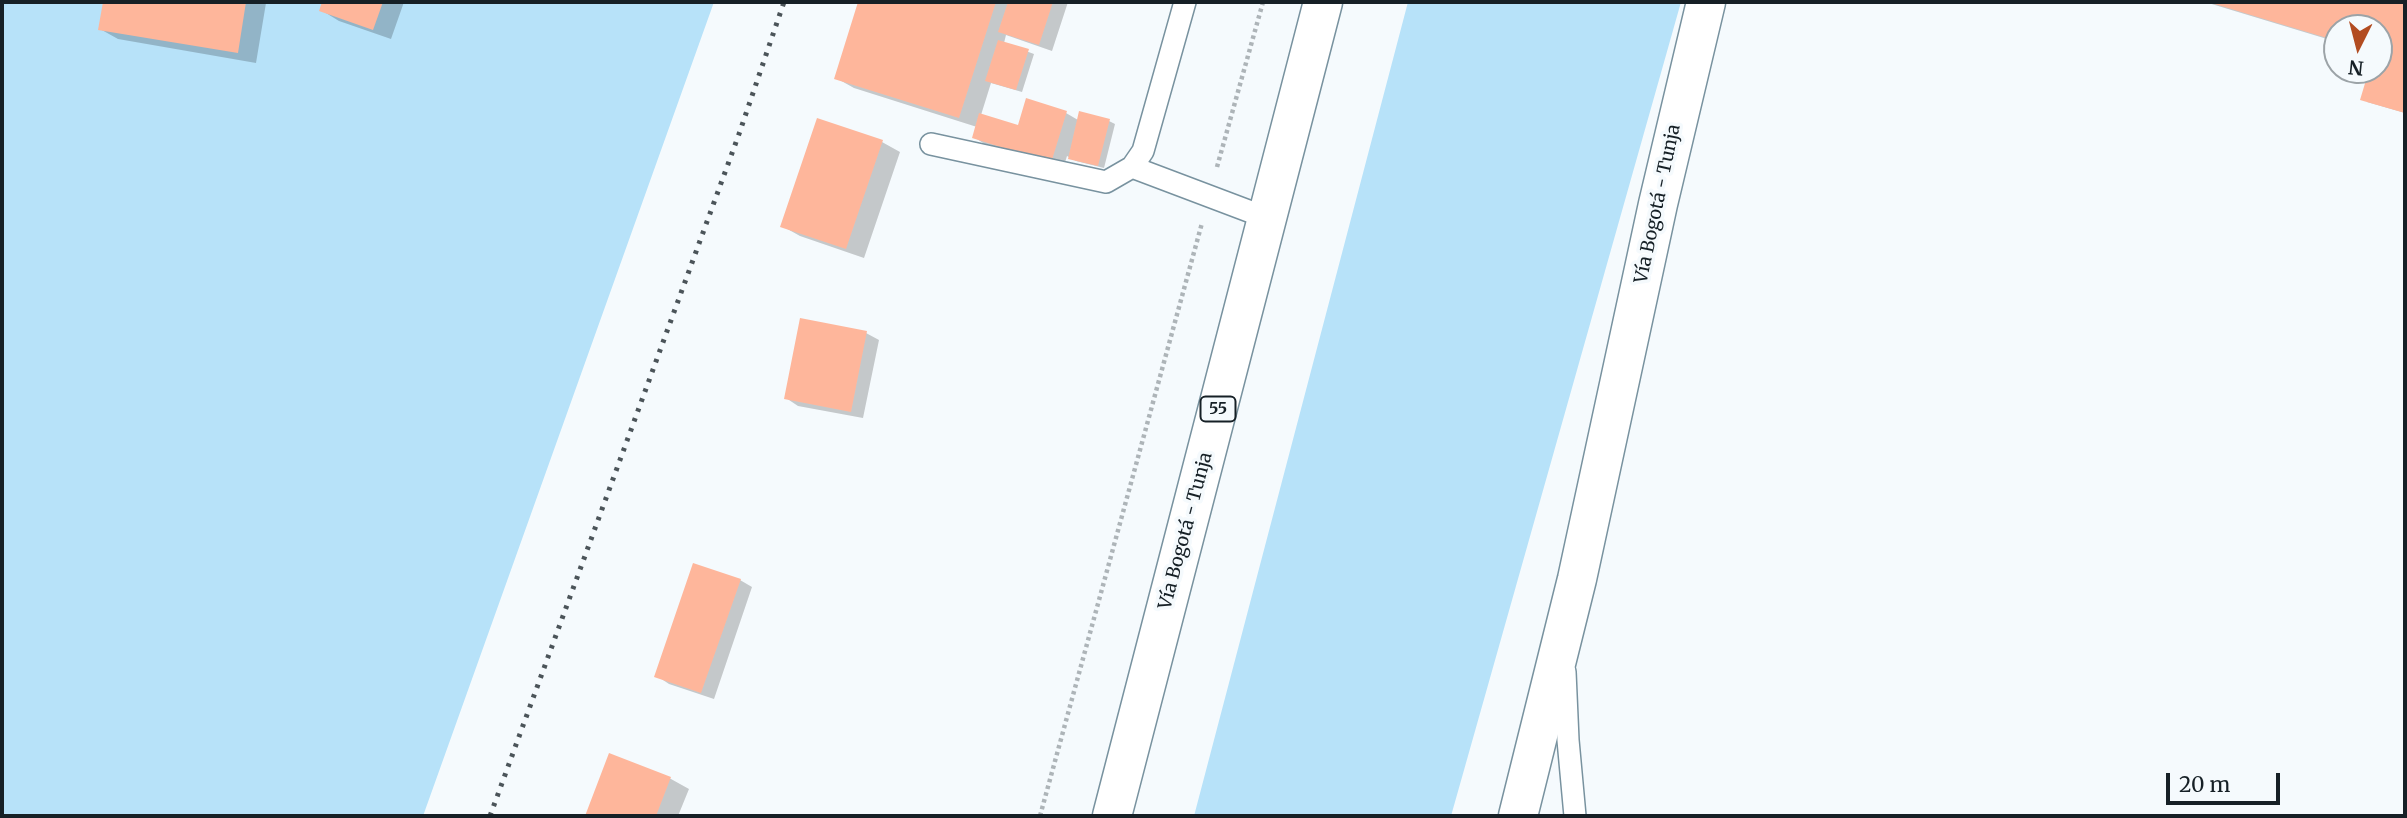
<!DOCTYPE html>
<html>
<head>
<meta charset="utf-8">
<style>
  body { margin:0 }
  #map { position:relative; width:2407px; height:818px; overflow:hidden; background:#f5fafd; font-family:Merriweather,serif }
  canvas { display:block }
  .frame { position:absolute; inset:0; border:4px solid #162026; pointer-events:none }
  .north { position:absolute; left:2323px; top:14px; width:70px; height:70px; box-sizing:border-box; background:#f5fafd; border:2px solid #9ca3a7; border-radius:50%; rotate:186deg; font-size:19px; font-weight:700; line-height:28px; text-align:center; color:#162026 }
  .north::after { content:''; display:block; margin:auto; width:24px; height:32px; background:#b24c21; clip-path:polygon(50% 0,100% 100%,50% 72%,0 100%) }
  .scale { position:absolute; left:2166px; top:773px; width:114px; height:32px; box-sizing:border-box; border:4px solid #162026; border-top:0; padding-left:9px; font-size:21px; line-height:24px; white-space:nowrap; color:#162026; -webkit-text-stroke:5px #f5fafd; paint-order:stroke }
</style>
</head>
<body>
<div id="map">
<canvas width="2407" height="818"></canvas>
<div class="frame"></div>
<div class="north">N</div>
<div class="scale">20 m</div>
</div>
<script>
const ctx = document.querySelector('canvas').getContext('2d');
ctx.lineJoin = 'round';
function paint(path, color) { ctx.fillStyle = color; ctx.fill(path, 'evenodd'); }
function strokePath(path, color, width, dash) { ctx.strokeStyle = color; ctx.lineWidth = width; ctx.lineCap = dash ? 'butt' : 'round'; ctx.setLineDash(dash || []); ctx.stroke(path); }
function label(font, color, halo, rows, align = 'center') {
  ctx.font = font + ' Merriweather,serif'; ctx.lineWidth = 7; ctx.setLineDash([]); ctx.textBaseline = 'middle'; ctx.strokeStyle = halo; ctx.fillStyle = color; for (const [text, x, y, turn = 0] of rows) {
    ctx.save(); ctx.translate(x, y); ctx.rotate((+turn || 0) * Math.PI / 180); ctx.textAlign = isNaN(turn) ? turn : align; if (halo) ctx.strokeText(text, 0, 0); ctx.fillText(text, 0, 0); ctx.restore();
  }
}
const green = new Path2D(`
  M2,2H714L423,816H2Z
  M1408,2H1681L1451,816H1194Z`);
const shadow = new Path2D(`
  M93,2H263L266,3L256,63L118,39L100,29L104,4Z
  M324,2H404L391,39L339,21L321,10Z
  M860,2H1068L1052,51L1006,35L1004,43L1034,54L1022,92L991,83L981,115L1019,127L1066,113L1078,120L1109,121L1115,124L1104,168L1076,161L1067,156L1063,169L986,145L974,137L977,127L854,88L836,78Z
  M2205,2H2405V113L2367,102L2370,70H2379V28H2337V42Z
  M882,142L900,152L864,258L800,236L782,226Z
  M866,333L879,340L863,418L798,406L786,398Z
  M740,580L752,587L714,699L669,684L657,676Z
  M610,756L671,779L689,789L678,816H586Z`);
const building = new Path2D(`
  M103,2H246L238,53L98,30Z
  M322,2H383L373,30L319,11Z
  M858,2H996L959,118L834,79Z
  M1008,2H1053L1039,45L998,32Z
  M2208,2H2405V113L2360,100L2369,70H2379V28H2337V41Z
  M998,40L1029,49L1016,90L985,81Z
  M1026,98L1067,111L1051,163L972,138L979,113L1018,125Z
  M1079,111L1110,119L1098,166L1068,159Z
  M817,118L883,140L846,249L780,227Z
  M800,318L867,331L851,412L784,399Z
  M693,563L741,579L701,693L654,677Z
  M609,753L671,777L656,816H585Z`);
const path = new Path2D(`
  M1217,167L1263,2
  M1040,816L1202,223`);
const service = new Path2D(`
  M931,144L1106,182L1132,167L1143,151L1185,2
  M1132,167L1267,218
  M1565,672L1568,740L1575,816`);
const trunk = new Path2D(`
  M1112,816L1323,2
  M1518,816L1577,579L1658,204L1706,2`);
const rail = new Path2D(`
  M490,816L739,134L784,2`);
const shields = [
  [1218,409,35]
];
const shieldNames = [
  ["55",1218,409]
];
const streetNames = [
  ["Vía Bogotá - Tunja",1658,204,-78],
  ["Vía Bogotá - Tunja",1186,531,-75]
];
paint(green, '#b7e2f9');
paint(shadow, '#0003');
paint(building, '#feb69b');
strokePath(service, '#78929f', 24);
strokePath(trunk, '#78929f', 41);
strokePath(path, '#adb4b8', 4.5, [3.5, 3.5]);
strokePath(service, '#fff', 21);
strokePath(trunk, '#fff', 38);
strokePath(rail, '#4b5459', 5, [3.5, 7]);
for (const [x, y, w] of shields) { const box = new Path2D(); box.roundRect(x - w / 2, y - 12.5, w, 25, 5); ctx.fillStyle = '#f5fafd'; ctx.fill(box); strokePath(box, '#162026', 2); }
label('bold 16px', '#162026', null, shieldNames);
label('18px', '#162026', '#f5fafd', streetNames);
</script>
</body>
</html>
